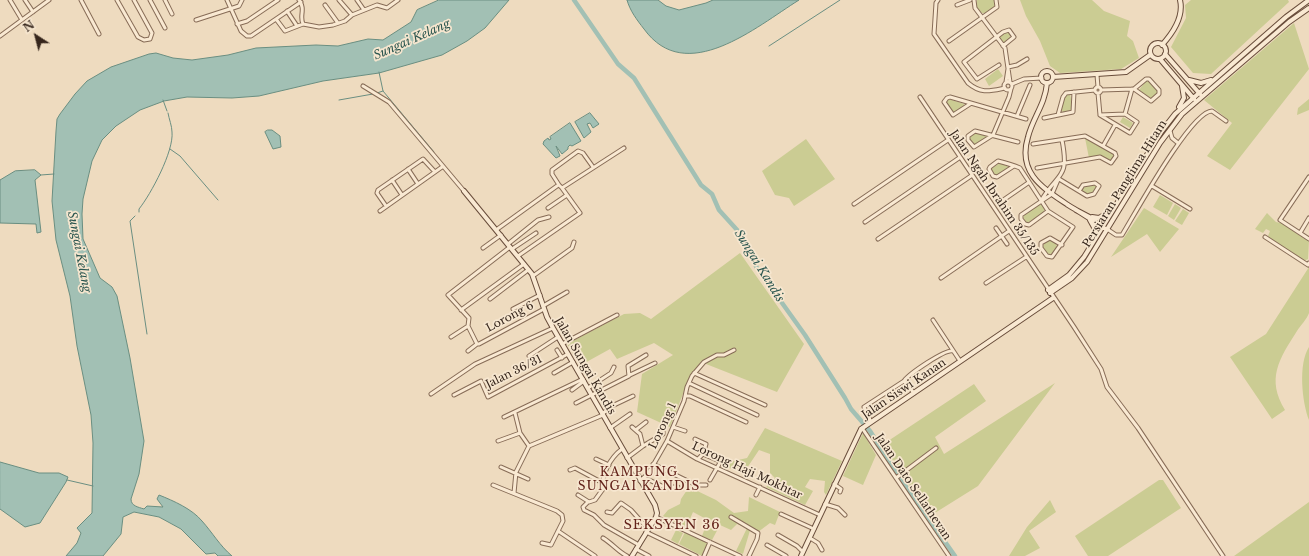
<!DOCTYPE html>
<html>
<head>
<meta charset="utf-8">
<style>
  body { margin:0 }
  #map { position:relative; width:1309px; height:556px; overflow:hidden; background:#eedbbf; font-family:"Libre Baskerville",serif }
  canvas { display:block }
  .north { position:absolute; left:16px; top:16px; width:40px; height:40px; -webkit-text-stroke:3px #f6e6cf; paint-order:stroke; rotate:324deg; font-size:11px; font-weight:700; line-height:16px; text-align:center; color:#36261c }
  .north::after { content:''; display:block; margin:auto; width:14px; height:18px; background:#36261c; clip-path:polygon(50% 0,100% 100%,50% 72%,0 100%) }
</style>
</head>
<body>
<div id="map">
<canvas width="1309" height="556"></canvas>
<div class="north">N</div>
</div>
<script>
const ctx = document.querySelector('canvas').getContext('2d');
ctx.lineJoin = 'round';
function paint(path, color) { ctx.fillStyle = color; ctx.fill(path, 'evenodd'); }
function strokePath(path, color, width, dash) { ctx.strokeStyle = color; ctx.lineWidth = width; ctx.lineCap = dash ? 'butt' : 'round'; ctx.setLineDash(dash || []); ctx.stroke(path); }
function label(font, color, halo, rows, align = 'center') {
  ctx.font = font + ' "Libre Baskerville",serif'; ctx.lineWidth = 3.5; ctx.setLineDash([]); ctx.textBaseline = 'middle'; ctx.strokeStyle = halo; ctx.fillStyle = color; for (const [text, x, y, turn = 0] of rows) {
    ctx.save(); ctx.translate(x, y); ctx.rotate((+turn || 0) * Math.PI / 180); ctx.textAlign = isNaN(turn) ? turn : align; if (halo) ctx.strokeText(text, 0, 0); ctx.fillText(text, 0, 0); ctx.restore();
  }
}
const green = new Path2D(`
  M977,0H995L996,5L986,13H982L976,7Z
  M1020,0H1092L1104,11L1130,21L1127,36L1133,41L1139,58L1121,69L1060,73L1050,66L1040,41L1026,16Z
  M1191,0H1288L1289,2L1211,74L1193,73L1171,47L1186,18L1185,5Z
  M1294,23L1309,69L1230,170L1207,156L1232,123L1204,100Z
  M999.5 37a5.5 5.5 0 1 1 11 0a5.5 5.5 0 1 1-11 0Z
  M998,69L1003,76L989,86L985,79Z
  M1146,81H1148L1158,90V93L1152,99L1139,90Z
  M1070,94L1073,109L1063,113L1061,108L1065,95Z
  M949,99L964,104L965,106L954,113L945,103Z
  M1309,99V110L1297,115L1298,108Z
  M1123,117L1133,123L1130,128L1120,122Z
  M975,132L987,135L988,137L975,145L969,138Z
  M1085,138L1113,154L1115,157L1111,161L1101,156L1089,158Z
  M806,139L835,179L794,206L789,198L775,195L762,171Z
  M1000,163L1009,167L997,176H994L991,169Z
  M1094,185L1097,187L1092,193L1088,195L1082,191L1084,187Z
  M1160,195L1173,203L1167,215L1153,207Z
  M1175,204L1181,208L1174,220L1168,216Z
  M1038,205H1042L1044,208V212L1028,223H1025L1023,216Z
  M1144,208L1179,229L1160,252L1147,234L1111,257Z
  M1183,209L1189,213L1182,225L1175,221Z
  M1267,213L1276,222L1281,223L1309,240L1308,259L1304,261L1272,241L1268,236L1270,231L1266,229L1263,233L1255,229Z
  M1043 247a7 7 0 1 1 14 0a7 7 0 1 1-14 0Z
  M740,253L804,344L777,392L701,362L690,376L670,427L637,412L642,374L673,355L654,343L617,359L610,349L581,365L567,344L624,314L640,313L651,319Z
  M1309,267C1309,278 1309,305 1309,313C1307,319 1300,326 1297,331C1279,359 1266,379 1285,410L1272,419L1230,357L1266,334Z
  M1309,347V420C1302,402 1298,364 1309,347Z
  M1055,383L978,486L930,516L882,445L974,384L986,401L935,437L944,454Z
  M765,428L842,461L826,495L824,492L825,481L810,479L805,487L813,491L805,505L766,487L775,478L770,473V454L759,450L743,474L720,464L747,458Z
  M863,433L876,455L863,485L843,476Z
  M1159,480H1163L1181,508L1108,556H1088L1075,536Z
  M689,487L716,500L734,513L748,511L749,497L780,512L775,525L770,523L758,532L751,527L743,554L736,551L747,528L737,524L731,530L720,525L712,540L702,536L708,520L693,512L686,528L663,516L668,510L680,504L681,499Z
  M1050,500L1056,512L1029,531L1040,548L1025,556H1009L1027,527Z
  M1309,502V556H1234Z
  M676,530L683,533L678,544L671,540Z
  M685,532L708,543L702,556L679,544Z`);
const water = new Path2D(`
  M439,0H509L485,28L467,41L442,55L379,73L323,81L259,96L232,98L187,97L164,101L140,110L116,126L102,140L92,161L83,199L82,214L83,239L90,255L100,278L112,287L117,296L130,358L144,441L139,474L131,499C131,506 138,507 144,509L147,506L163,507L157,499L159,495C174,501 192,509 202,521C212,532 220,546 232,556H218L215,553L206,554L181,529L159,517L134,512L123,517L121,534L103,556H66L77,543L81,533L77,528L92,513L93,443L91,415L77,346L70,296L56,240L52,201L56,131L57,119L60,114L75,94L87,81L111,67L149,54L156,53L173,58L192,60L228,55L256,48L316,45L338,46L368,39L383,40L411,22L417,10Z
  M627,0H658L666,6L679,10L706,3L713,0H799C756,27 686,87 644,29C637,20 630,11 627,0Z
  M590,113L599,124L593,128L590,123L587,124L591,132L584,138L575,122Z
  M570,123L581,141L572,146L570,145L568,147V149L562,154L556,146L560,156L556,158L543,144L544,141L548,138L549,140L551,139L550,137Z
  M268,130H272L280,136L281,147L273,149L265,132Z
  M35,170L41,175L35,180L41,232L37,233L36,224L0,223V180L15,171Z
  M0,462L39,473H59L68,477L66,482L40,523L25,527L0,509Z`);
const stream = new Path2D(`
  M769,46L840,0
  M379,72L383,91L434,152
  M377,93L383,91
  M163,100L167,111
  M339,100L373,94
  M170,149L180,156L218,200
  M41,175L54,174
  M139,212V209C151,194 174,151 172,132C172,126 169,119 168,113
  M135,216L130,221L147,334
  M67,480L93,486`);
const river = new Path2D(`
  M574,0L618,64L634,78L701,185L712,194L719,210L738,231L757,268L805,335L845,398L851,409L870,431L895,471L955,556`);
const street = new Path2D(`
  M10,0L22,20
  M25,0L33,12
  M81,0L99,34
  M117,0L138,37L144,40L150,39L152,33L134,0
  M150,0L165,28
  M165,0L172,14
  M227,0L241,31L247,36H251L301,2
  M299,0C306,10 299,15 303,24L319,27L333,25L345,21L352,15L377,5L387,8L398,0
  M339,0L352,15
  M357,0L364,10
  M938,0L936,3L934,34L968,83C981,94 990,91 1005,88
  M974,0L975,8L1005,48L1010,82
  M325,5L338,23
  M957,5L970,0
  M287,11L297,26
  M276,19L285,31L303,24
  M196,20L239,6L242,0
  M237,24L247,21L278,0
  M0,36L49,0
  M949,41L997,7L996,0
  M999,65L977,79L964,62L1003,32L1009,30L1014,37L1003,46
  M1008,67L1017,65L1027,59
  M1097,75L1098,87
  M1146,79H1149L1159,90V94L1151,101L1134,89Z
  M1006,82L1008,69
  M1004 86a4 4 0 1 1 8 0a4 4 0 1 1-8 0Z
  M1012,84L1024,79L1042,78
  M363,86L389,102L464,191
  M1095 90a3 3 0 1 1 6 0a3 3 0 1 1-6 0Z
  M1101,90L1134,89
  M1098,93L1100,115
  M920,97L1074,327L1101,369L1107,387L1138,428L1223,556
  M970,104L953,115L944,102L947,98L950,97L1026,119
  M1125,114L1137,122L1130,133L1100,115Z
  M1125,114L1132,89
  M1058,115L1063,97L1066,93L1095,90
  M1017,116L1030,85
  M1044,118L1073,112L1074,92
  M1170,131L1172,138L1178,143
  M993,135L974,147L968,140V136L975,131L1018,142
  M993,135L1009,97L1011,89
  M1033,144L1085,136L1115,153L1116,156L1111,163L1100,157L1037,168
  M1103,146L1115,125
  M1014,166L997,177L993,176L989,169L990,167L998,161C1006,163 1013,165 1020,168L1048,211L1073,227L1052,257L1047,256L1041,248V243L1050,238L1062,245
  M408,169L418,184
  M1309,177L1280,220L1309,239
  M1059,179L1087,196L1094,194L1099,186L1095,183L1083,185L1079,191
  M392,180L402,195
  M559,185L552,174V170L578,151L583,153L593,167
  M1152,186L1190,209
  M562,188L624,148
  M1041,201C1057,172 1070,181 1062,140
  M999,203L1028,183
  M854,204L948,140
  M386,206L377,193L378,190L423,159L435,172
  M548,208L567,195
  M380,211L442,167
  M1048,211L1029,225L1025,224L1021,219V215L1052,194L1058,180
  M865,222L959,158
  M996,228L1007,244
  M1107,229L1116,235H1122C1135,214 1191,111 1212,111L1226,121
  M496,230L557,186L559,185L562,188L580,213L518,256
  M1300,233L1309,218
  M1265,237L1308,265L1309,263
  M878,239L971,176
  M508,244L538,220L549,217
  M510,247L448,295L469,318L468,326L477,344H479L544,309
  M483,248L501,235
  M512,249L536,233
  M533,276L572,248L574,242
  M941,278L1009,231
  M986,283L1026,257
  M490,299L528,270
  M543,306L567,292
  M513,309L540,295
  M461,310L524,264
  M933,320L960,361
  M451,337L468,326
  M562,344L617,315
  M557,350L562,358
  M468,351L477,344
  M529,356L558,337
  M554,373L573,362
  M694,373L765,405
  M630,375L655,363
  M904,381C909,374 945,349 953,351
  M689,383L757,415
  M588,388L611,373L614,367
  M572,390L584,381
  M431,394L475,364L553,328
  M454,395L481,381L488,397L568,354
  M686,396H690L746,422
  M576,403L629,376L628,366L646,355
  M515,413L520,433
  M602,414L612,406L633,396
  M504,417L583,379
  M871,422L864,407L904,381L914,393
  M673,427L685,431
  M610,428L630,414
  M862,428L949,556
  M637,429L646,422
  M695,439L706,444L703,454
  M498,441L520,433L529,446L603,415
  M667,441L697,459L820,515
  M643,446L663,434V427
  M627,458L643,446L640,434L632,427
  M596,459L609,465
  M698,459L703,454L717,460
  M653,464L696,485H706
  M501,467L528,479
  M570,470L575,468L601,482
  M645,478L664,487H678
  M896,478L936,448
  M710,480L721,461
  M640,481L648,474L667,441L684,401L687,387L692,376L704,362L717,355H724L734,350
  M834,484L841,489L840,492
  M493,485L557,511L562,515L563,521L551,545L542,543
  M514,493L516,472L529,446
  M578,495L589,502L595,500L603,489C601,475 610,458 622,449
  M756,495L760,487
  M588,502L583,507L584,510L594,515L604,525L639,545
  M825,504L838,508L845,515
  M607,512L612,513L621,503L631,510L648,529
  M781,514L814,529
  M656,517L740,556
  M731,517L758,533L757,539L749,556
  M558,531L595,556
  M646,532L696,556
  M778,535L797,546L803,552
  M603,538C613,544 617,551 627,556
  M810,538L818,543L822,550
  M767,545L786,556
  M636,549L649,556
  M704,556L710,542`);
const secondary = new Path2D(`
  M1150 51a8 8 0 1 1 16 0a8 8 0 1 1-16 0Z
  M1162,45C1173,33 1184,17 1180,0
  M1165,54L1200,94
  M1160,59L1194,99
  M1041 77a6 6 0 1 1 12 0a6 6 0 1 1-12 0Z
  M1053,77L1126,72L1150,55
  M1189,80L1201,83L1211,80
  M1047,83C1045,105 1033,117 1028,137C1017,173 1043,188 1068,205C1080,212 1092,220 1104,228
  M1179,107L1184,98L1182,86
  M464,191L532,274L547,317L553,328L655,505L657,513L656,517L632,556
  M1076,210L1095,220
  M1092,217L1099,218L1109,212
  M1090,220L1095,229L1093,238
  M1048,290L1069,275L1084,257L1161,132L1175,114L1286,17L1309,0
  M1050,293L1072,278L1087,262L1160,143L1182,114L1289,22L1309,8
  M801,556L861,429L1053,298`);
const streetNames = [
  ["Persiaran Panglima Hitam",1125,184,-58],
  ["Jalan Ngah Ibrahim 35/135",994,193,56],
  ["Lorong 6",510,317,-28],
  ["Jalan Sungai Kandis",585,366,60],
  ["Jalan 36/31",514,372,-26],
  ["Jalan Siswi Kanan",904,389,-34],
  ["Lorong 1",663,426,-65],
  ["Lorong Haji Mokhtar",747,471,25],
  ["Jalan Dato Sellathevan",913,487,56]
];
const waterNames = [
  ["Sungai Kelang",412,40,-24],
  ["Sungai Kelang",79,252,79],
  ["Sungai Kandis",759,266,58]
];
const neighbourhoodNames = [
  ["KAMPUNG",639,473],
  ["SUNGAI KANDIS",639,487]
];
const quarterNames = [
  ["SEKSYEN 36",672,525]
];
paint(green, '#cbcc93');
paint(water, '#a2c0b4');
strokePath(water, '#6a8e81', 1);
strokePath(stream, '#6a8e81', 1);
strokePath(river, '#a2c0b4', 4.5);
strokePath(street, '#876c57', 5);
strokePath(secondary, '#694d3b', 6);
strokePath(street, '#f9e9d2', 3);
strokePath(secondary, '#f9e9d2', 4);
label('11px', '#36261c', '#f6e6cf', streetNames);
label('italic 12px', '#2b564f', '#f6e6cf', waterNames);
ctx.letterSpacing = '1px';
label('12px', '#63231b', '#f6e6cf', neighbourhoodNames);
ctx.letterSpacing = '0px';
ctx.letterSpacing = '1px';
label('13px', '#63231b', '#f6e6cf', quarterNames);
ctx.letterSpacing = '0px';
</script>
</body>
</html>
